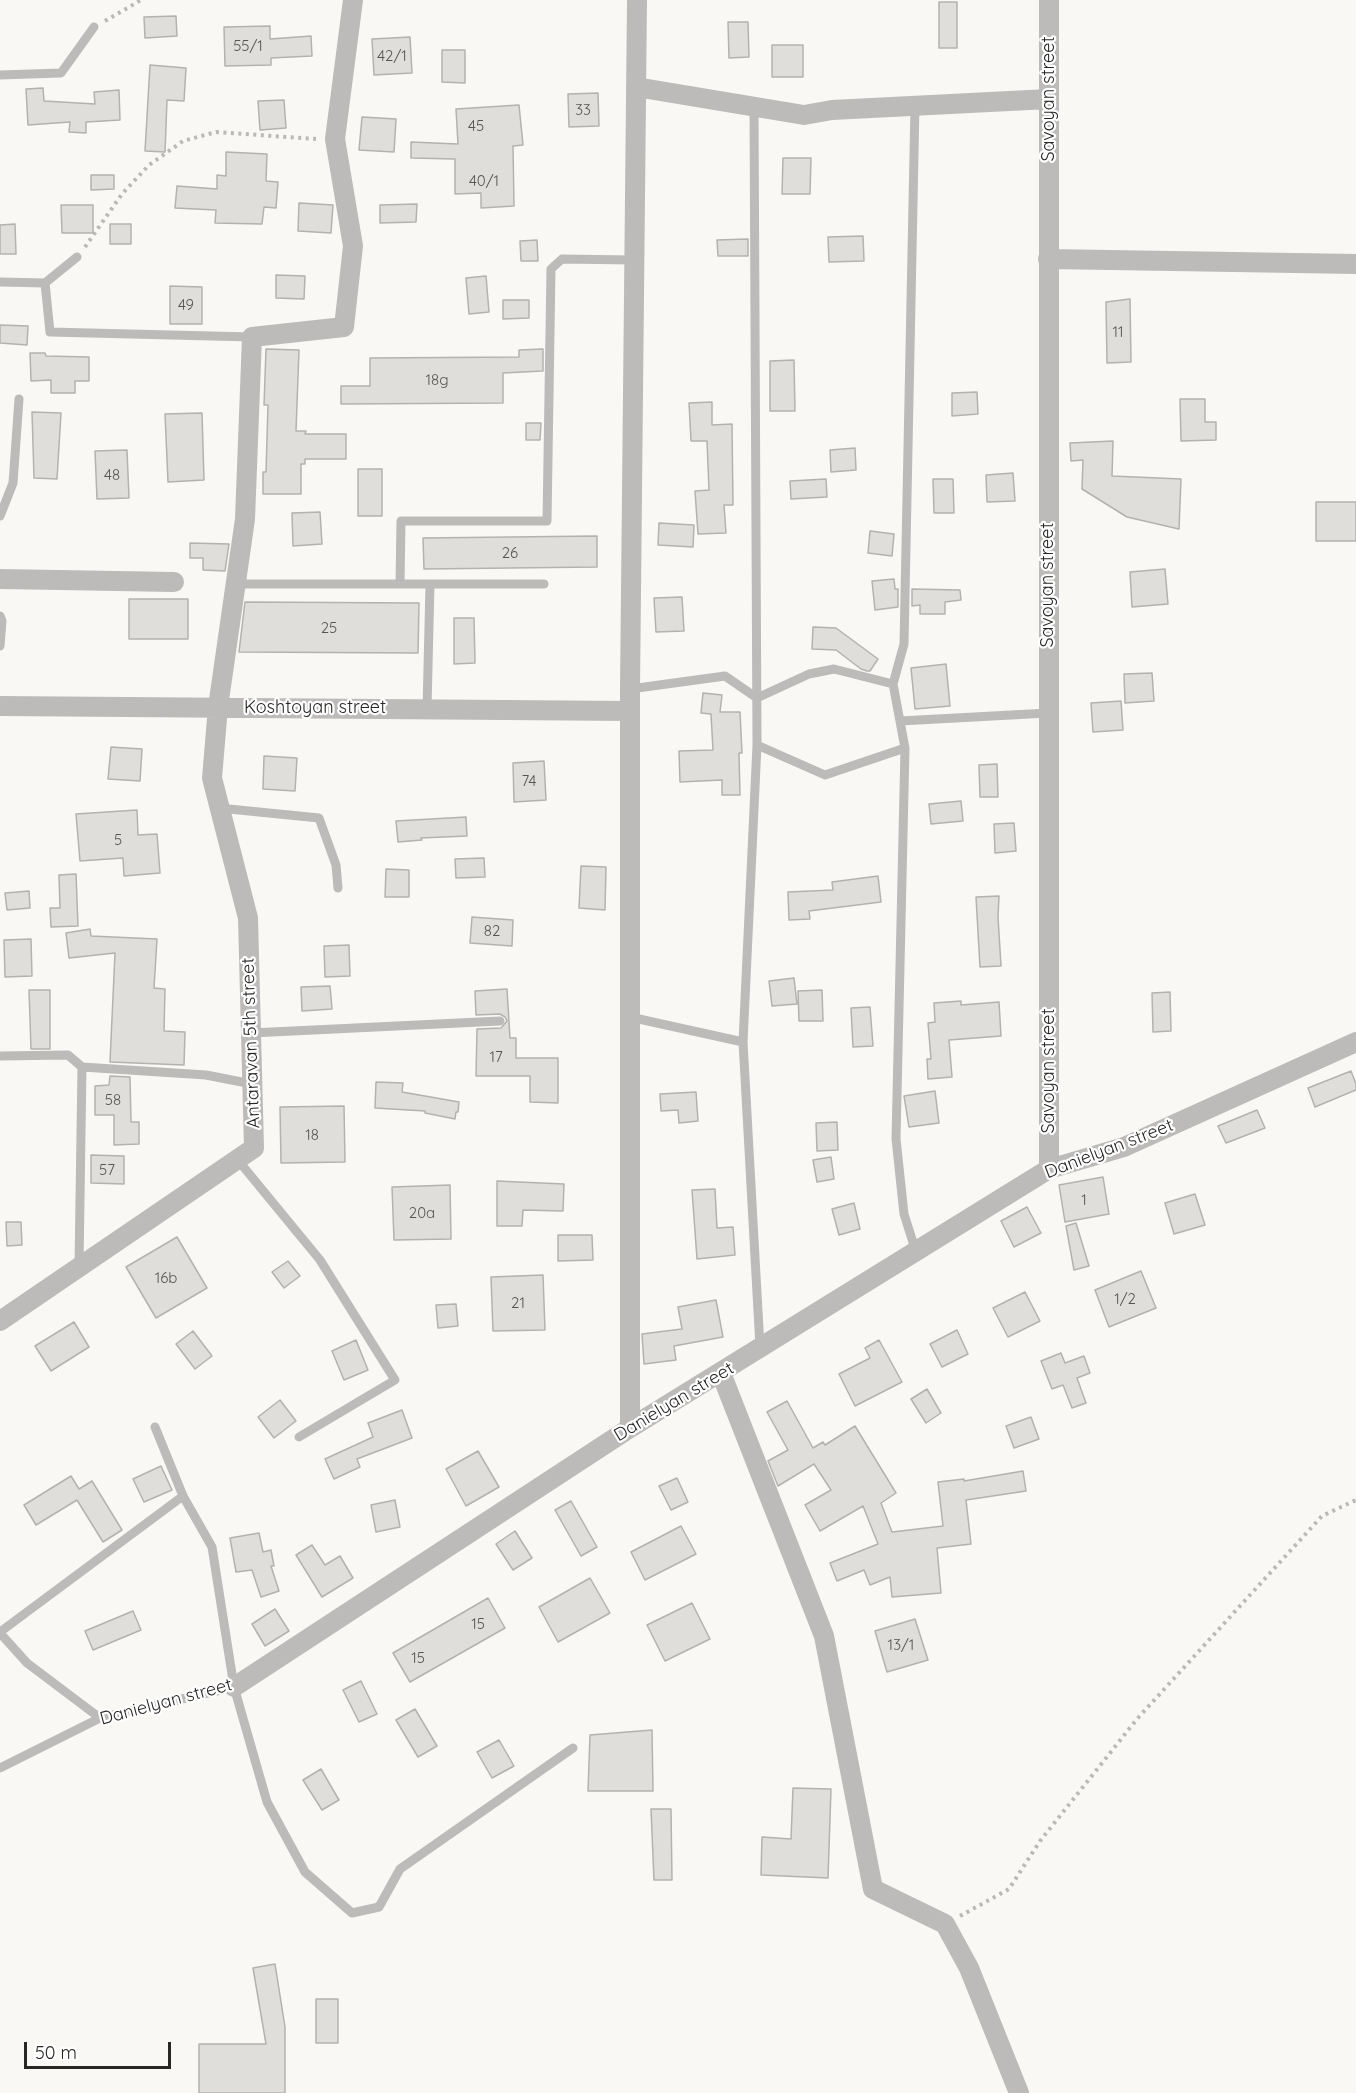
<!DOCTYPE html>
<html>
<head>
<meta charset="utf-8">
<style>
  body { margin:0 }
  #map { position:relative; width:1356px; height:2093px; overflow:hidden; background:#faf8f5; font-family:Quicksand,sans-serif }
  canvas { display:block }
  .scale { position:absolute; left:24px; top:2042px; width:147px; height:27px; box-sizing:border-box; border:3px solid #272726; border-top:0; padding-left:8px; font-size:18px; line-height:21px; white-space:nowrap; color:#272726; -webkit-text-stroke:4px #fff; paint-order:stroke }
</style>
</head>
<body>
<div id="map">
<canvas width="1356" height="2093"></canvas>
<div class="scale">50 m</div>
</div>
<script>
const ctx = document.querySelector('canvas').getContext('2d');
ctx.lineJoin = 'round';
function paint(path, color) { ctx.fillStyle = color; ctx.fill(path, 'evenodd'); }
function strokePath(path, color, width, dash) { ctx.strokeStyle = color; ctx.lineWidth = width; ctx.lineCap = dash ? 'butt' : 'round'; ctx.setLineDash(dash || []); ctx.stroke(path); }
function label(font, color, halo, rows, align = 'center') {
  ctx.font = font + ' Quicksand,sans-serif'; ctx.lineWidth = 4.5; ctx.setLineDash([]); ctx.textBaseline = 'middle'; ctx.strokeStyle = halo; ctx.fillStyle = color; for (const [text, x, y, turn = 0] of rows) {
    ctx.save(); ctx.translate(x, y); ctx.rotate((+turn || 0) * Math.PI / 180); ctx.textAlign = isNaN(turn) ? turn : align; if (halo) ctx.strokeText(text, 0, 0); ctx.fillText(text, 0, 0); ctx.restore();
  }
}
const building = new Path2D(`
  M939,2H957V48H939Z
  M176,16L177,36L145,38L144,17Z
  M728,22H748L749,57L729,58Z
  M270,26V39L311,36L312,56L271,58V65L225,66L224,27Z
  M410,37L412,73L374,75L372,39Z
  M772,45H803V77H772Z
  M442,50H465V83L442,82Z
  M150,65L186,68L184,101L167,100L165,152L145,151Z
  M43,88L44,101L95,104L94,92L119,90L120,120L86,122V133L69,132L70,122L28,125L26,89Z
  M598,93L599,126L569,127L568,94Z
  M284,100L286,128L260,130L258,101Z
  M519,105L523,145L513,146L514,206L481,208V193L455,194V159L411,158V142L458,144L456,109Z
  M362,117L396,119L394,152L359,150Z
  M226,152L267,154L266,181L278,182L276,208L264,207L262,224L215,223L216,210L175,208L177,186L217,189V175L226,176Z
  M783,158H811L810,194H782Z
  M91,175H114V189L91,190Z
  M299,203L333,205L331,233L298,231Z
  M417,204L416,222L380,223V205Z
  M61,205H93V233H62Z
  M15,224L16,254H0V225Z
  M110,224H131V244H110Z
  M863,236L864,261L829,262L828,237Z
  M748,239V256H718L717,240Z
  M537,240L538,261H521L520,241Z
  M276,275L305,276L304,299L276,298Z
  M486,276L489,312L469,314L466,278Z
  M170,286L202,287V324H170Z
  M1130,299L1131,362L1107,363L1106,302Z
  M503,300H529V318L503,319Z
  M0,325L28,326L27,345L0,343Z
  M266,349L299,350L296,431H306L305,434H346V459H305V464H301V494H263V472H266L268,405H264Z
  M543,349V371L503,373V403L341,404V386H370V358L519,357V350Z
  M30,353H45L46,356L89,357V381H75V393H51V380L31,381Z
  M794,360L795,411H770V361Z
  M977,392L978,414L952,416V393Z
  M1180,399H1205V422H1216V440L1181,441Z
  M712,402V425L732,424L733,505H724L726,533L698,534L695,491L709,490L707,441H691L689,403Z
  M32,412L61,413L57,479L34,478Z
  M202,413L204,480L168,482L165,414Z
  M526,423H541L540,440H526Z
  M1113,441L1112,476L1181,479L1179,529L1127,517L1082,489L1083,460L1071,461L1070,443Z
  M855,448L856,470L831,472L830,450Z
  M127,450L129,498L97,499L95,451Z
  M358,469H382V516H358Z
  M1013,473L1015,501L987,502L986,475Z
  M826,479L827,497L791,499L790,481Z
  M933,479H953L954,513H934Z
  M1316,502H1356V541H1316Z
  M320,512L322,544L293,546L292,513Z
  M659,523L694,525L693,547L658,545Z
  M870,531L894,534L892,556L868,553Z
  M597,536V567L424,569L423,538Z
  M190,543L229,544L225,571L203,570V558H190Z
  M1165,569L1168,604L1132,607L1130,572Z
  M894,579L895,589H898V607L875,610L872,581Z
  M912,589L960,590L961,600L945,602V614H920V605L912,606Z
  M682,597L684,631L656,632L654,598Z
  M129,599H188V639H129Z
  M245,602L419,603L418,653L239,652Z
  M454,618H474L475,663L454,664Z
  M813,627L836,628L878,659L870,671H867L861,669L836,650L812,649Z
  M946,664L950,706L915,709L911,668Z
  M1152,673L1154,701L1125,703L1124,674Z
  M703,693L722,695L720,712H740L742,753H739L740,795H722V780L680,782L679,751L713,750L711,714L701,713Z
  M1121,701L1123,730L1093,732L1091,703Z
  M111,747L142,749L140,781L108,779Z
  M264,756L297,758L295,791L263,789Z
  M544,761L546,800L514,802L513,763Z
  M997,764L998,797H980L979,765Z
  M961,801L963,821L931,824L929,804Z
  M137,810L138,835L157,834L160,873L124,876L123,858L80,861L76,814Z
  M466,817L467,836L421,838L422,840L398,842L396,821Z
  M1014,823L1016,851L995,853L994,824Z
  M484,858L485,877L456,878L455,859Z
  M581,866L606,867L605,910L579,908Z
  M386,869L409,870V897H385Z
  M76,874L78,926L51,927L50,908H60L59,875Z
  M878,876L881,902L809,911L810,919L789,920L788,892L833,890L832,882Z
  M29,891L30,908L7,910L5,893Z
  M999,896L998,917L1001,966L980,967L976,897Z
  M472,917L513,920L512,946L470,943Z
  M90,929L91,936L157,939L154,988L165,989L164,1031L185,1032L184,1065L110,1062L115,953L69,958L66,933Z
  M31,939L32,976L5,977L4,940Z
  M349,945L350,976L325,977L324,946Z
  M794,978L797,1004L772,1006L769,981Z
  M330,986L332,1009L302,1011L301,987Z
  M507,989L510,1038H516V1058H558V1103L530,1102V1076H476L477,1029L501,1028L507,1021L505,1017L500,1014L476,1015L475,991Z
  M29,990H50V1049H31Z
  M822,990L823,1021H799L798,991Z
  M1170,992L1171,1031L1153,1032L1152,993Z
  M961,1001V1005L999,1002L1001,1036L949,1040L952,1077L928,1079L927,1059H931L928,1023L935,1022L934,1003Z
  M870,1007L873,1046L853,1047L851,1008Z
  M1351,1071L1356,1084V1090L1315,1107L1308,1088Z
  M110,1076L130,1077L131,1122H139V1144L114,1145V1115H95V1086L109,1085Z
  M376,1082L403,1083L402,1092L459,1102L458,1112H456L455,1119L425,1113V1111L375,1108Z
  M935,1091L939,1123L909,1127L904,1096Z
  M696,1092L698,1121L679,1123L678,1110L661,1111L660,1094Z
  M344,1106L345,1162L281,1163L280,1107Z
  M1257,1110L1265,1128L1226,1143L1218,1126Z
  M837,1122L838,1150L817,1151L816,1123Z
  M91,1155L124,1156V1184L91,1183Z
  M831,1157L834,1179L817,1182L813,1160Z
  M1103,1177L1109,1214L1065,1222L1059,1185Z
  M497,1181L564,1184L563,1211L523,1210L522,1226H497Z
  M450,1185L451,1239L394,1240L392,1187Z
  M715,1189L717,1228L733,1227L735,1255L697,1259L692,1190Z
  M1195,1194L1205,1225L1174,1234L1165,1203Z
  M854,1203L860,1229L839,1235L832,1209Z
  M1027,1207L1041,1233L1014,1247L1001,1221Z
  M6,1222H21L22,1245L7,1246Z
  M1076,1223L1089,1266L1074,1270L1066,1226Z
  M558,1235H592L593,1260L558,1261Z
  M177,1237L207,1288L156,1318L126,1267Z
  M288,1261L300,1276L284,1288L272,1272Z
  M1141,1271L1156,1308L1109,1327L1095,1290Z
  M543,1275L545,1330L493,1331L491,1277Z
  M1025,1292L1040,1321L1008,1337L993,1308Z
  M716,1300L723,1337L674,1346L676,1360L644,1364L642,1334L682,1329L678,1307Z
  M456,1304L458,1326L438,1328L436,1305Z
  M74,1322L89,1347L51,1371L35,1346Z
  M957,1330L968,1354L942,1367L930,1344Z
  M193,1331L212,1356L195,1369L176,1344Z
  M356,1340L368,1370L344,1380L332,1351Z
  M879,1340L902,1382L855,1406L839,1374L870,1358L865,1348Z
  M1061,1353L1065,1363L1084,1356L1090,1373L1077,1378L1086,1403L1072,1408L1063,1385L1052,1389L1041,1361Z
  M927,1389L941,1413L926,1423L911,1399Z
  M280,1400L296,1421L274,1438L258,1417Z
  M787,1401L813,1448L823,1442L825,1445L855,1426L896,1493L881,1503L892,1532L943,1526L938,1482L964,1479V1481L1023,1471L1026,1491L966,1500L971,1544L937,1548L941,1593L892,1597L890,1577L870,1585L864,1570L837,1581L830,1563L878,1544L863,1506L820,1531L805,1505L831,1490L814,1464L778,1486L768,1461L788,1450L767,1412Z
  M402,1410L412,1438L357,1459L360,1467L334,1479L325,1459L373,1437L368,1423Z
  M1031,1417L1039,1439L1014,1448L1006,1426Z
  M478,1451L499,1487L466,1506L446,1469Z
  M161,1466L172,1490L144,1502L133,1479Z
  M71,1476L79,1489L92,1481L122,1530L103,1542L77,1500L36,1525L24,1505Z
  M677,1478L688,1502L671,1510L659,1486Z
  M395,1500L400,1527L376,1532L371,1505Z
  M571,1501L597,1547L581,1556L555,1510Z
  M681,1526L696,1554L645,1580L631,1552Z
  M515,1531L532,1558L513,1570L496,1544Z
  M259,1533L263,1552L271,1550L274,1566H271L279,1591L261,1597L252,1570L236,1572L230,1538Z
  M312,1545L325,1565L340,1556L353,1578L322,1597L296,1555Z
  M590,1578L610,1613L558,1642L539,1607Z
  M488,1598L505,1628L410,1682L393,1653Z
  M692,1603L710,1639L665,1661L647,1625Z
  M275,1609L289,1631L265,1646L252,1624Z
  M133,1611L141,1630L93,1650L85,1631Z
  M915,1619L928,1660L887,1672L875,1631Z
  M361,1681L377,1714L359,1722L343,1690Z
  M415,1709L437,1746L418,1757L396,1720Z
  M652,1730L653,1791H588L590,1735Z
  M499,1740L514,1766L492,1778L477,1752Z
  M321,1769L339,1800L322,1810L303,1780Z
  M793,1788L831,1789L828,1878L761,1875L762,1837L791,1839Z
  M651,1809H671L672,1880H654Z
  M275,1964L285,2027V2093H199V2044H266L253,1968Z
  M316,1999H338V2043H316Z`);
const path = new Path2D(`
  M105,21L141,0
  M85,247L122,194L149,165L183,141L216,132L316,139
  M960,1916L1009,1889L1040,1841L1137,1719L1322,1516L1356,1500`);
const lane = new Path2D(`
  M0,75L61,73L94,27
  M915,105L904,644L893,684L905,748L896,1139L904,1214L916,1252
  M754,107L757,745L743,1042L760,1347
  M0,282L45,283L77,257
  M45,283L50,332L252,337
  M0,516L13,483L19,399
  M236,584H544
  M400,584L401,521H547L551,269L562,259L634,260
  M0,616L2,621L0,646
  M630,689L725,676L757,698L809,674L834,669L893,684
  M427,709L430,584
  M900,721L1048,713
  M757,745L825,775L905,748
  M219,808L319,818L336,865L338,888
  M630,1017L743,1042
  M251,1033L500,1021
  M0,1056L68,1055L82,1067L206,1075L252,1084
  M237,1159L320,1260L395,1380L299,1437
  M79,1265L82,1067
  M155,1427L183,1496L212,1547L234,1687L267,1802L305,1872L352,1913L379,1907L400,1869L573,1748
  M0,1632L183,1496
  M0,1633L27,1663L100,1718
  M0,1768L100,1718L234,1687`);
const street = new Path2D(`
  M1049,0V1169
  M636,87L804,115L832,110L1049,99
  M1048,259L1356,264
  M0,579L174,582
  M0,706L630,711
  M0,1321L254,1148L248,918L212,778L218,707L245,519L252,337L344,327L353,246L335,139L353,0
  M721,1373L824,1636L873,1889L945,1924L969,1968L1019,2093
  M630,1428V689L637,0
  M234,1687L630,1428L1049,1169L1124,1147L1356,1042`);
const numberNames = [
  ["55/1",248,46],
  ["42/1",392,56],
  ["33",583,110],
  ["45",476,126],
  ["40/1",484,181],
  ["49",186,305],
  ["11",1118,332],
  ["18g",437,380],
  ["48",112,475],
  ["26",510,553],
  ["25",329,628],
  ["74",529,781],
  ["5",118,840],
  ["82",492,931],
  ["17",496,1057],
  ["58",113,1100],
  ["18",312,1135],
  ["57",107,1170],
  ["1",1084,1200],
  ["20a",422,1213],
  ["16b",166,1278],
  ["1/2",1125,1299],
  ["21",518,1303],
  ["15",478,1624],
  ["13/1",901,1645],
  ["15",418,1658]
];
const streetNames = [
  ["Savoyan street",1049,99,-90],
  ["Savoyan street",1048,585,-90],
  ["Koshtoyan street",315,708],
  ["Antaravan 5th street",251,1043,-92],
  ["Savoyan street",1049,1071,-90],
  ["Danielyan street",1109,1149,-21],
  ["Danielyan street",674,1402,-31],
  ["Danielyan street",166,1702,-15]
];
paint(building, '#e0dedb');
strokePath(building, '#b4b2af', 1.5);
strokePath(path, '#bab9b6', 4, [3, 4.5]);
strokePath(lane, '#bcbbba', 9);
strokePath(street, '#bcbbba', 20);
label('15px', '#555553', null, numberNames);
label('18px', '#272726', '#fff', streetNames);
</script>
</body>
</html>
